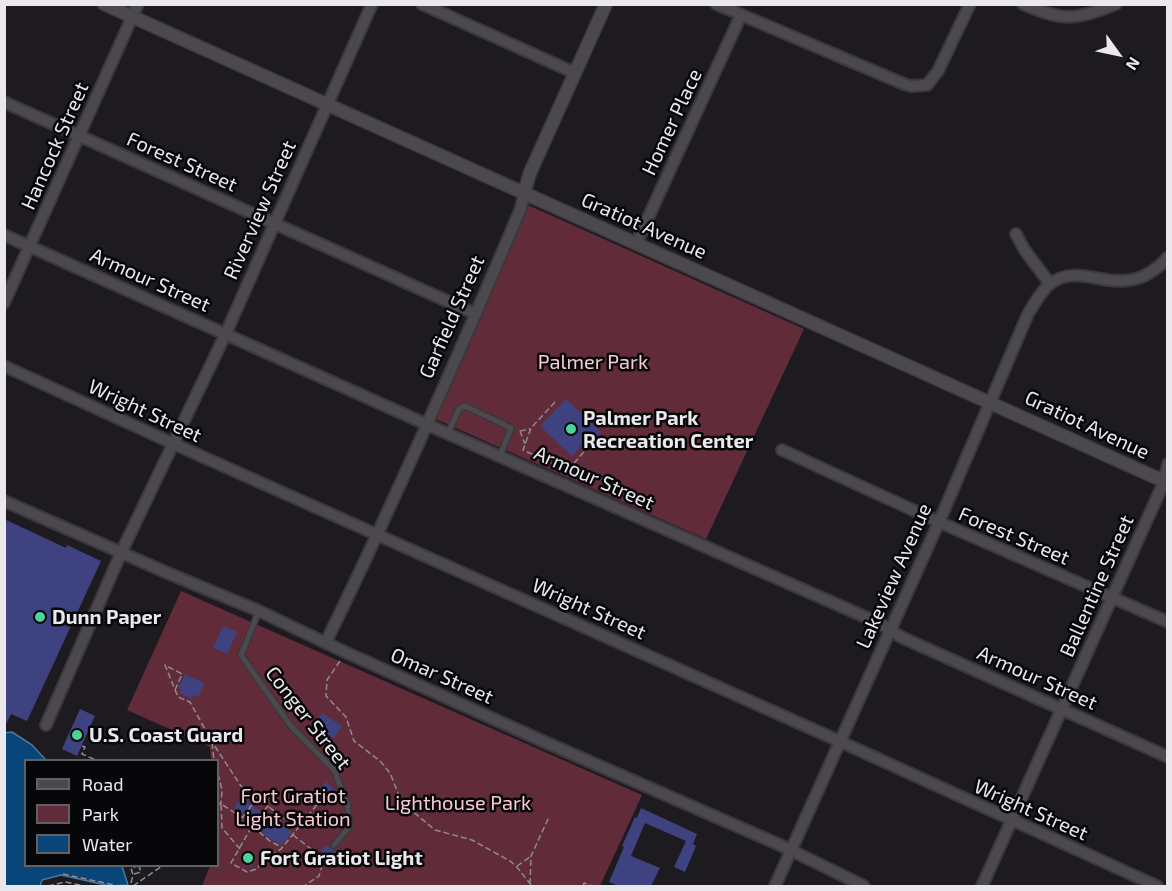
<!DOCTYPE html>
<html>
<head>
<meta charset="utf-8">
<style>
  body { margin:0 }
  #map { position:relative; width:1172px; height:891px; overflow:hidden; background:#1e1b20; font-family:"Exo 2",sans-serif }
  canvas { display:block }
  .frame { position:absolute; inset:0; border:6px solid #eae8ec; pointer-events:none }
  .legend { position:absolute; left:24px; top:759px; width:195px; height:108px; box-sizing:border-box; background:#070608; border:2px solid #626063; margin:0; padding:8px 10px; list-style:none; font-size:18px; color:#eae8ec }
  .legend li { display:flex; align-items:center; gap:12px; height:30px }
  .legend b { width:30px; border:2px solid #626063 }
  .north { position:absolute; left:1088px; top:24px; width:60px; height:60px; -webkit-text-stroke:4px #070608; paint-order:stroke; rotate:123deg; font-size:16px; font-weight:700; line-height:24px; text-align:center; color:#eae8ec }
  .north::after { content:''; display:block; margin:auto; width:21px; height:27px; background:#eae8ec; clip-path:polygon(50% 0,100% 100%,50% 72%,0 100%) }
</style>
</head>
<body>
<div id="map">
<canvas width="1172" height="891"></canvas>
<div class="frame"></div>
<ul class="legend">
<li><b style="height:8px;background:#4b484e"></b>Road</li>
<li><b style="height:16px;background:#612b39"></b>Park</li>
<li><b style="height:16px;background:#084578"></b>Water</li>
</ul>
<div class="north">N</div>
</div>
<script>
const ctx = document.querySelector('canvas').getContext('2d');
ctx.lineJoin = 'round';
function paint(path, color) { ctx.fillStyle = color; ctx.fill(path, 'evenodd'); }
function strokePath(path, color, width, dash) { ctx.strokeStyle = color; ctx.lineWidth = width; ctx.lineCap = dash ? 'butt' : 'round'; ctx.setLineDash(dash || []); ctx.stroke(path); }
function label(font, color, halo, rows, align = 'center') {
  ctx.font = font + ' "Exo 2",sans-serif'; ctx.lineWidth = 5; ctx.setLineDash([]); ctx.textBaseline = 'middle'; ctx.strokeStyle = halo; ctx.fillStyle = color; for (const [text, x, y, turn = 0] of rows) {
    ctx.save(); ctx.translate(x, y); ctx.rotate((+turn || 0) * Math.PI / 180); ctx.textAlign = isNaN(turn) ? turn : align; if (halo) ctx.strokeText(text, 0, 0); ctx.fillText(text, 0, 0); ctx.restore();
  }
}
const green = new Path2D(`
  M528,205L804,329L706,539L431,417Z
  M181,591L642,795L600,886H202L210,866H218V760H211L210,747L127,710Z`);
const water = new Path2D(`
  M12,732L32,745L45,759L44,760H26V866H122L128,885L110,886L61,875L42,880L40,886H5L4,733Z`);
const building = new Path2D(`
  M566,399L601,432L591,443L587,439L572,456L540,426Z
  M4,519L66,548L67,545L101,561L27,721L11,714L4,728Z
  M223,626L237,632L227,654L213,648Z
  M185,674L204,683L198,697L194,695L192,699L180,693L181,689L178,688Z
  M80,709L95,716L77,756L62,749Z
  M322,713L342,726L334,738L314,726Z
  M326,782L338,793L332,801L318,791Z
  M243,795L249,800L247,802L263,813L264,811L292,832L282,845L263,835L264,833L258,829L259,827L255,823L234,807Z
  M641,808L697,834L693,844L696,846L685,872L674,867L686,841L645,823L631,856L660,868L651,886H619L609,882L624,847L622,846L635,817L637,818Z
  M326,845L341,856L335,865L320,853Z
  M241,854L253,855L255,859L254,864L250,866L246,864Z`);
const path = new Path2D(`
  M555,402L531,428L523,450L584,478
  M520,431L530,429
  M520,431L525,444
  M568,470L588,447
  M340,661L327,680L326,696L346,717L354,741L380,761L390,773L400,798L411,810L435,830L472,840L510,861L516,866L532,886
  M175,690L182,674L165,665L178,697L190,702L212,742L241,786L268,806L252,826L231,863L247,872L257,869L264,859L281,849L324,796
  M212,743L214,760
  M82,746L85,747L82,754L96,760
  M218,774L222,790L221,804L218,803
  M269,807L296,827
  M243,817L256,799
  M307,817L312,821
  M278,822L282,818
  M293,835L324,859L319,876L304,886
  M240,849L222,828L221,804L243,818L271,842L282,847
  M517,866L530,857
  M63,874L114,885V886
  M134,874L141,872L139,866
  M131,883L133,875L131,868L138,866
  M530,884L531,856L549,817
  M48,886L65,882L85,886
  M133,886L162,866
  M583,886L584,883L593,886`);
const service = new Path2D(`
  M448,433L459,409L465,406L511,428L500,456
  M259,611L241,655L290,725L334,770L347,803L350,826L334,845`);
const minor = new Path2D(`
  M422,4L575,73
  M716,4L904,84L911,86L927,85L938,71L970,4
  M1023,4C1064,22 1075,20 1116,4
  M4,102L476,314
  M1016,234L1024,249L1050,284
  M4,235L426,424L879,623L901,637L1168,757
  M636,244L741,15
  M4,303L138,4
  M4,366L174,444L828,736L1157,886
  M782,450L939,522L1168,622
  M4,501L170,574L259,611L345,652L538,739L780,845L864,886
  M326,642C396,499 459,354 521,208L524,193
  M46,725L121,553L226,333L372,4
  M775,886L939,522L1028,314C1034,304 1041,291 1050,284C1083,257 1124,308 1168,257
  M982,886L1164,482L1168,464`);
const tertiary = new Path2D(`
  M104,4L1168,483
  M524,193L530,173L606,4`);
const markers = [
  [571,429,6,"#49d49c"],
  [40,617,6,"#49d49c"],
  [77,735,6,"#49d49c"],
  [248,858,6,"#49d49c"]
];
const streetNames = [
  ["Homer Place",672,122,-65],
  ["Hancock Street",55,146,-66],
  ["Forest Street",182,162,24],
  ["Riverview Street",260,210,-66],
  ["Gratiot Avenue",644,226,24],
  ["Armour Street",150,280,24],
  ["Garfield Street",452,317,-66],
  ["Wright Street",145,411,25],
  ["Gratiot Avenue",1087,425,25],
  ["Armour Street",594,478,24],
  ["Forest Street",1014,536,23],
  ["Lakeview Avenue",894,576,-66],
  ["Ballentine Street",1097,586,-66],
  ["Wright Street",589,609,24],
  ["Omar Street",442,676,24],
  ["Armour Street",1037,678,24],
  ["Conger Street",308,718,52],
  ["Wright Street",1031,810,24]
];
const parkNames = [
  ["Palmer Park",593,362],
  ["Fort Gratiot",293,796],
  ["Light Station",293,819],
  ["Lighthouse Park",458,803]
];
const poiNames = [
  ["Palmer Park",583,418],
  ["Recreation Center",583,441],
  ["Dunn Paper",52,617],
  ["U.S. Coast Guard",89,735],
  ["Fort Gratiot Light",260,858]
];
paint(green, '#612b39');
paint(water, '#084578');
strokePath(water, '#4c769b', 1.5);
paint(building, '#3f4280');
strokePath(service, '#3a383c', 8);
strokePath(minor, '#3a383c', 14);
strokePath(tertiary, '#3a383c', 15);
strokePath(path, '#8e8b90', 1.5, [6, 3]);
strokePath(service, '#4b484e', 5);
strokePath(minor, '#4b484e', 10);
strokePath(tertiary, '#4b484e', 12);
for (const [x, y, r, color] of markers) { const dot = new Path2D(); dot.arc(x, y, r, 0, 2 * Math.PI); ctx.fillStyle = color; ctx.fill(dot); strokePath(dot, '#070608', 2); }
label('20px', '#eae8ec', '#070608', streetNames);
label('20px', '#f8cbd3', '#070608', parkNames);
label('bold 20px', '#eae8ec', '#070608', poiNames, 'left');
</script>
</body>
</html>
